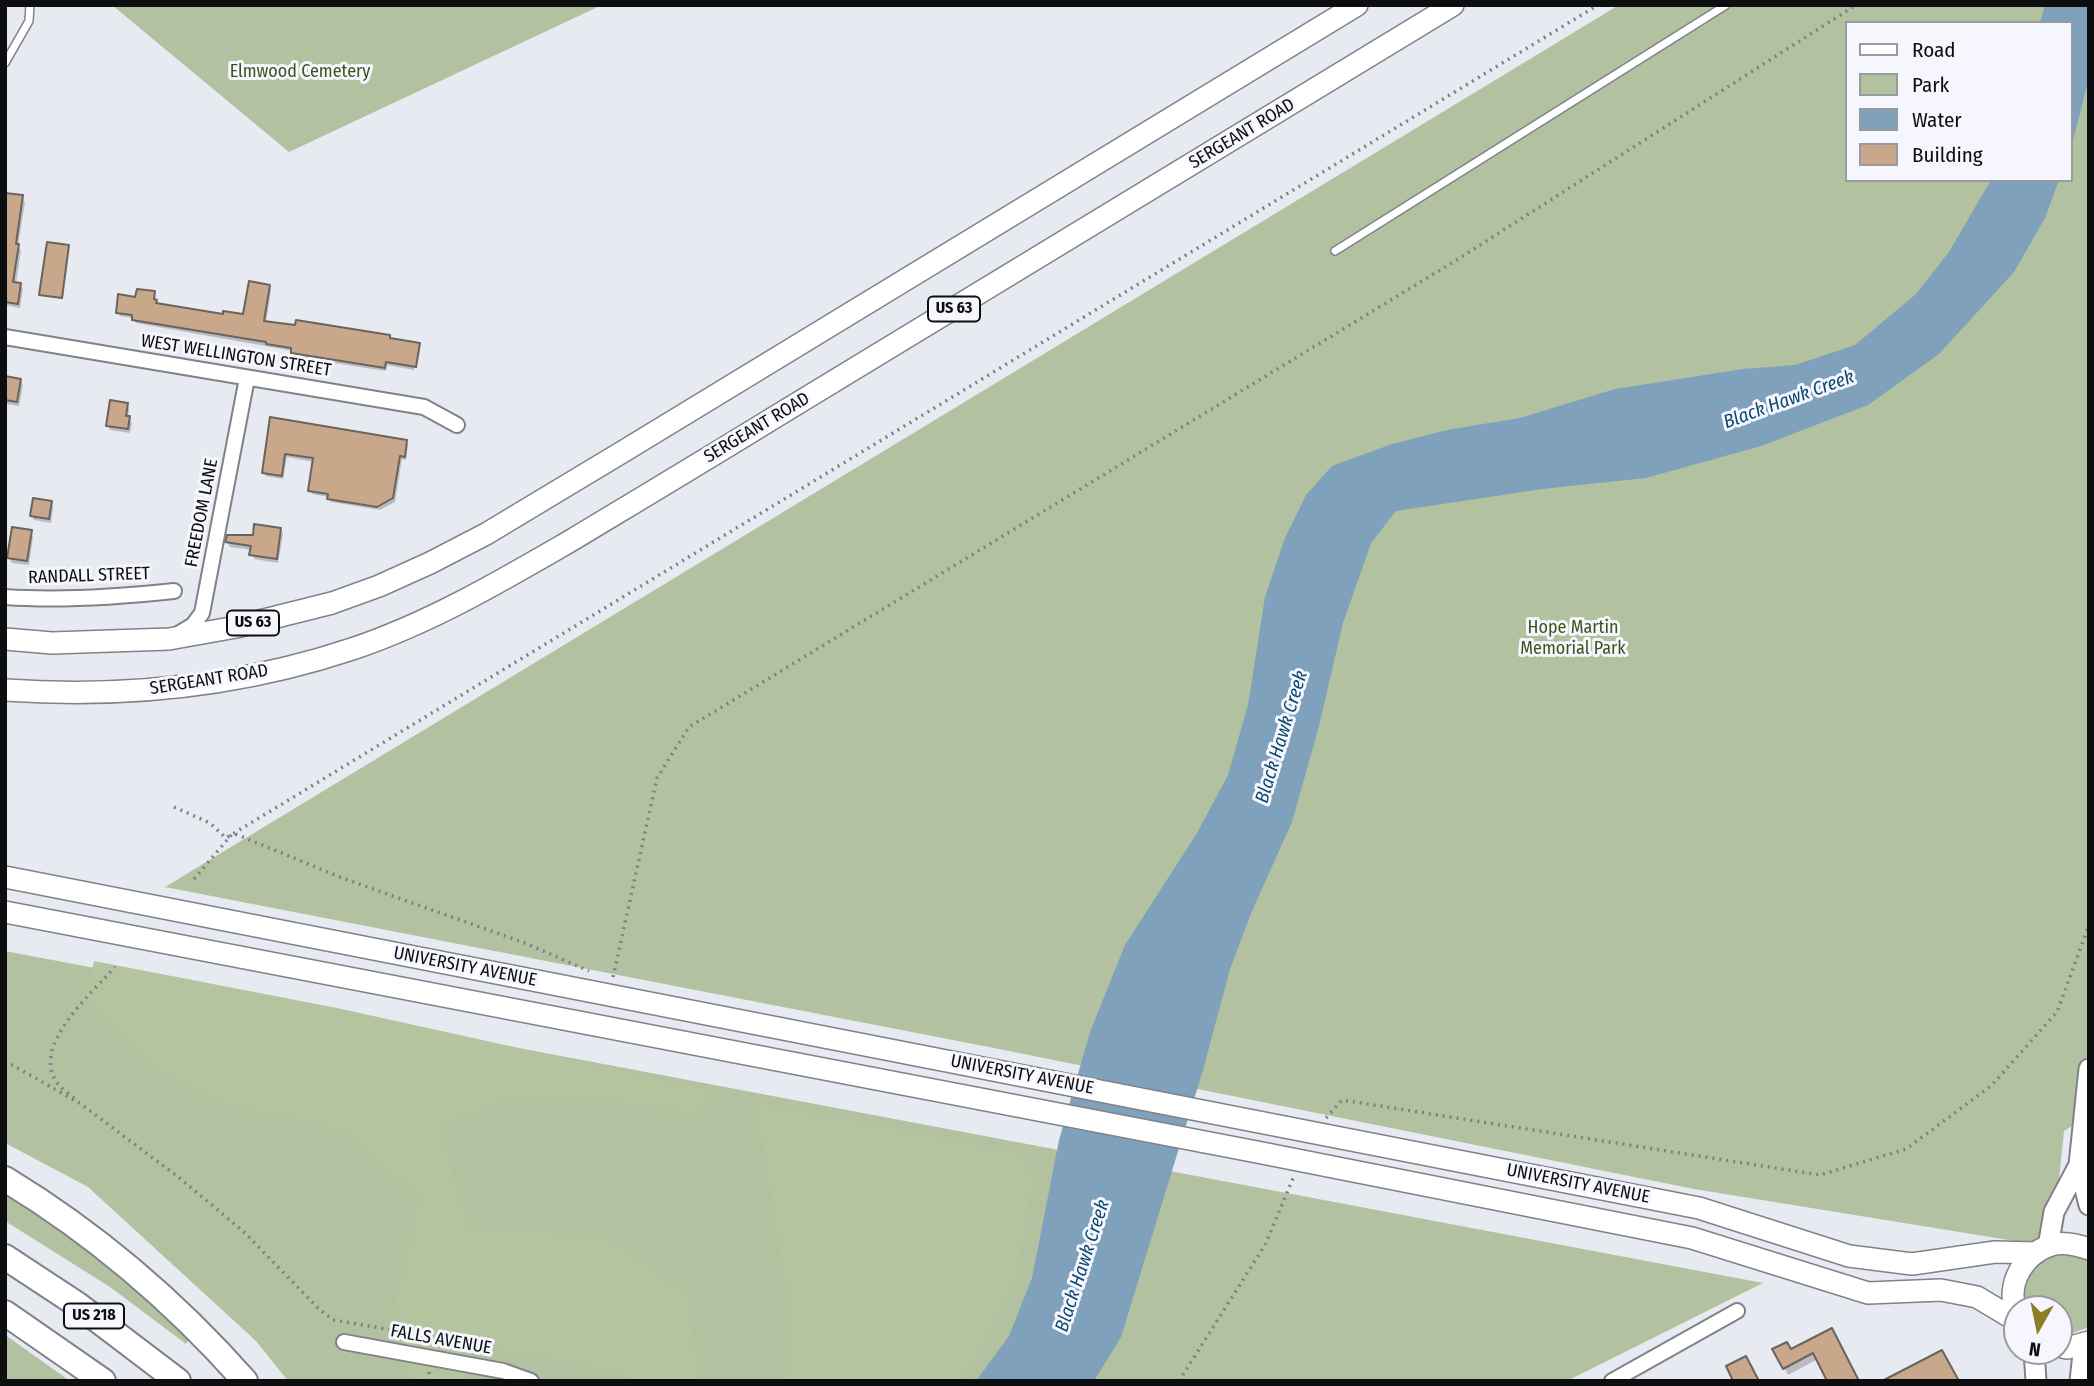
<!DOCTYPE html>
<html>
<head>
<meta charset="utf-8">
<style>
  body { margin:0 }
  #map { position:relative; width:2094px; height:1386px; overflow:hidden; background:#e8eaf2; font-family:"Fira Sans Condensed",sans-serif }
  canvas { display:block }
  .frame { position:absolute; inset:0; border:7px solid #0d0e10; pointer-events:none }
  .legend { position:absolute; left:1845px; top:21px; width:228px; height:161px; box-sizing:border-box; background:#f6f7fe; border:2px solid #999a9f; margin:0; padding:9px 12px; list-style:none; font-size:21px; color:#0d0e10 }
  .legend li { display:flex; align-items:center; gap:14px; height:35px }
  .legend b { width:35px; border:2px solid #999a9f }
  .north { position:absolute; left:2003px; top:1295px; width:70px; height:70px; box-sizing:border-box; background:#f6f7fe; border:2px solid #999a9f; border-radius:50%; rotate:189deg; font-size:19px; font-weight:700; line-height:28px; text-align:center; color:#0d0e10 }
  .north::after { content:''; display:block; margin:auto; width:24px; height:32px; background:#8d7e24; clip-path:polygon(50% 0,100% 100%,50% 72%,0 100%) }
</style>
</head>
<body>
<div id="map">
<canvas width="2094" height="1386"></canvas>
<div class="frame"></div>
<ul class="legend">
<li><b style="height:9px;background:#fff"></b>Road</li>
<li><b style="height:19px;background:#b2c19f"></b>Park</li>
<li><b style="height:19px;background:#7fa1bc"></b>Water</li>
<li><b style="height:19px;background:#c8a78b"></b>Building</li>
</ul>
<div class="north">N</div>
</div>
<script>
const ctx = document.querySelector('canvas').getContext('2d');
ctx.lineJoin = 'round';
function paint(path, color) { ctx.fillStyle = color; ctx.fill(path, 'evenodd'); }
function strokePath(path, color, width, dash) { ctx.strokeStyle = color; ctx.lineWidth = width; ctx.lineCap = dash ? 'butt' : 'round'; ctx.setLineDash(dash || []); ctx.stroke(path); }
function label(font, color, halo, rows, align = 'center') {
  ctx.font = font + ' "Fira Sans Condensed",sans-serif'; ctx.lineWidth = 6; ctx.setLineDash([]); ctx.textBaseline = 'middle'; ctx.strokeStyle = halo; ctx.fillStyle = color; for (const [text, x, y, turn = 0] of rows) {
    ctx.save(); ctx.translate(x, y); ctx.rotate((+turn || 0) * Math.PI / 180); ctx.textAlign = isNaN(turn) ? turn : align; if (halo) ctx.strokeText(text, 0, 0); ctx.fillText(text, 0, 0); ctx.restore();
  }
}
const green = new Path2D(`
  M112,5H602L289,152Z
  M1619,5H2089V1115L2064,1131L2052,1247L1694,1189L994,1048L165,887ZM1847,23H2071V180H1847Z
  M5,951L1763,1283L1567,1381H288L256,1341L88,1187L5,1143Z
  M5,1191L138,1287L189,1338L186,1344L110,1287L5,1221Z
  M2058,1249L2089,1255V1327L2070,1334L2059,1333V1309H2027L2023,1291L2033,1264Z
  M5,1335L8,1337L70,1381H5Z`);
const forest = new Path2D(`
  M94,961L337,1008L714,1091L695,1113L631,1103L497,1102L439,1129L470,1230L601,1235L687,1294L700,1381H641L602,1369L474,1345L464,1381H411L393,1311L412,1239L419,1197L345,1130L225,1105L156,1068L85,1001Z
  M756,1102L1018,1153L1033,1176L1016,1280L962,1381H785L786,1289Z`);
const water = new Path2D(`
  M2045,5H2089V78L2071,148V23H2040Z
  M1991,180H2059L2045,218L2014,272L1939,354L1868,405L1761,446L1646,478L1542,489L1396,511L1371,543L1343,623L1319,726L1292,822L1252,911L1230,969L1203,1070L1121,1337L1094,1381H976L1009,1336L1032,1278L1059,1140L1090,1032L1125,945L1197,833L1228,775L1248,705L1265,597L1285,538L1306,495L1332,466L1392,444L1447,430L1520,418L1615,389L1743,369L1795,365L1855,345L1916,294L1949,252Z`);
const shadow = new Path2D(`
  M5,195L22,197L25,202L18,246L21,250L16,284L20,285L23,289L20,308L5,305Z
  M68,247L63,299L42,296L41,294Z
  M269,286L271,290L266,323L419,345L414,370L387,365L386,371L295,357L293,351L136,323L133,318L120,316L117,312L137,299L154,293L158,305L224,316H245Z
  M5,378L20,380L23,385L19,406L5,404Z
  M127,405L129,409L128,418L132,423L130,433L110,430L108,425Z
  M272,419L406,441L408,445L406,460L402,459L395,502L380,510L331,502L329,497L312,494L310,490L314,462L287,457L283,479L266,476L264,472Z
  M51,502L53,507L51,523L34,520L32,516Z
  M280,529L283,534L278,563L254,559L252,550L230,547L227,542Z
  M31,532L33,537L29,565L12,563L9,558Z
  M1831,1331L1818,1359L1788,1375L1775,1350L1791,1351Z`);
const building = new Path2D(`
  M5,193L23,195L16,244H19L13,282L21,283L18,304L5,302Z
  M47,242L69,245L62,298L39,295Z
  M249,281L270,285L264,321L295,325L296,320L390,335V338L420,343L416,367L386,362L385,368L291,353V348L266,344V342L132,320V315L116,313L118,294L135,297L137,289L155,291L154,299L157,300L156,303L223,314V311L243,314Z
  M5,376L21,379L17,402L5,400Z
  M110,400L128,403L126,416H130L128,429L106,426Z
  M270,417L407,440L405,457L400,456L393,498L377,507L327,499L328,494L308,491L313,458L285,454L282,476L262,473Z
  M33,498L52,501L49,519L30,516Z
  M254,524L281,528L277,559L249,555L251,546L225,542L227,535H253Z
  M12,527L32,530L27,561L7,558Z
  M1832,1328L1859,1381H1827L1813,1353L1783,1369L1772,1349L1787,1342L1791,1349Z
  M1942,1350L1959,1381H1882Z
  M1746,1356L1759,1381H1733L1726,1366Z`);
const path = new Path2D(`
  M174,807L210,823L226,838L1598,5
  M194,879L233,833L345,879L525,943L589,971
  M613,977L657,778L689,727L1455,261L1856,5
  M5,1061L81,1104L177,1176L243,1231L319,1309L333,1320L410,1333L422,1336L427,1343
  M74,1098C69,1094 62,1089 58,1084C29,1047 92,993 115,967
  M1326,1118L1342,1100L1820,1175L1906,1149L1991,1086L2057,1012L2089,925
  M429,1372L430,1381
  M1179,1381L1265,1245L1294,1176`);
const service = new Path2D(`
  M5,63L29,21L30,5
  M1335,251L1726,5`);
const minor = new Path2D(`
  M5,337L424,407L457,425
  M5,597C62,601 118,597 174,591
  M178,634L193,625L202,613L247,378
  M344,1342L503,1371L531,1381
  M1612,1381L1737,1311`);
const secondary = new Path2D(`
  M2089,1069L2079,1165L2089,1205
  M2048,1247L2054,1212L2079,1165
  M2034,1351L2036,1381
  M2080,1381L2084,1344`);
const primary = new Path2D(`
  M5,639L52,643L169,639L236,627L332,603L379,586L430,563L486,534L624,451L1357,5
  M5,690C122,698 241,686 352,649C430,623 501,581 572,540C640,499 707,459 775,417C1001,280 1227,143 1453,5
  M5,877L1699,1208L1849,1256L1912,1264L1995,1252L2036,1253
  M5,912L1257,1152L1692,1238L1868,1293L1941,1290L1977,1297L2017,1321
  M2017,1314C2004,1284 2025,1251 2055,1244C2067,1242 2078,1245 2089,1249
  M2059,1346L2067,1348L2089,1342`);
const motorway = new Path2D(`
  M5,1179C94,1233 176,1303 245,1381
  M5,1257L78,1305L178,1381
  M5,1313L103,1381`);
const shields = [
  [954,309,52],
  [253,623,52],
  [94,1316,60]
];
const shieldNames = [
  ["US 63",954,309],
  ["US 63",253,623],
  ["US 218",94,1316]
];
const parkNames = [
  ["Elmwood Cemetery",300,72],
  ["Hope Martin",1573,628],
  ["Memorial Park",1573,649]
];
const streetNames = [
  ["SERGEANT ROAD",1242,134,-31],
  ["WEST WELLINGTON STREET",236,356,9],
  ["SERGEANT ROAD",757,428,-31],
  ["FREEDOM LANE",202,513,-79],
  ["RANDALL STREET",89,576,-2],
  ["SERGEANT ROAD",209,680,-9],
  ["UNIVERSITY AVENUE",465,967,11],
  ["UNIVERSITY AVENUE",1022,1075,11],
  ["UNIVERSITY AVENUE",1578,1184,11],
  ["FALLS AVENUE",441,1340,10]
];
const waterNames = [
  ["Black Hawk Creek",1789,400,-20],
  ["Black Hawk Creek",1282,737,-73],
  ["Black Hawk Creek",1083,1266,-72]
];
paint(green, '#b2c19f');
paint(forest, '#b3c49e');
paint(water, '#7fa1bc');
paint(shadow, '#0003');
paint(building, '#c8a78b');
strokePath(building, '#6a645f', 2);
strokePath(service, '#818289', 10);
strokePath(minor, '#818289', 18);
strokePath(secondary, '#818289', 23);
strokePath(primary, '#818289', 24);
strokePath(motorway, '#818289', 28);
strokePath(path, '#7f8085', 3.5, [2, 5]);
strokePath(service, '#fff', 7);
strokePath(minor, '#fff', 14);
strokePath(secondary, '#fff', 19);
strokePath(primary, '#fff', 21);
strokePath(motorway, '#fff', 24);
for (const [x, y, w] of shields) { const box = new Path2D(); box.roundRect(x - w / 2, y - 12.5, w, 25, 5); ctx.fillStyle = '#f6f7fe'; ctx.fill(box); strokePath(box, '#0d0e10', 2); }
label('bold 16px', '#0d0e10', null, shieldNames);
label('18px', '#3e531b', '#f6f7fe', parkNames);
label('18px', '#0d0e10', '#f6f7fe', streetNames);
label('italic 19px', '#0c486c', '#f6f7fe', waterNames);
</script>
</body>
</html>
